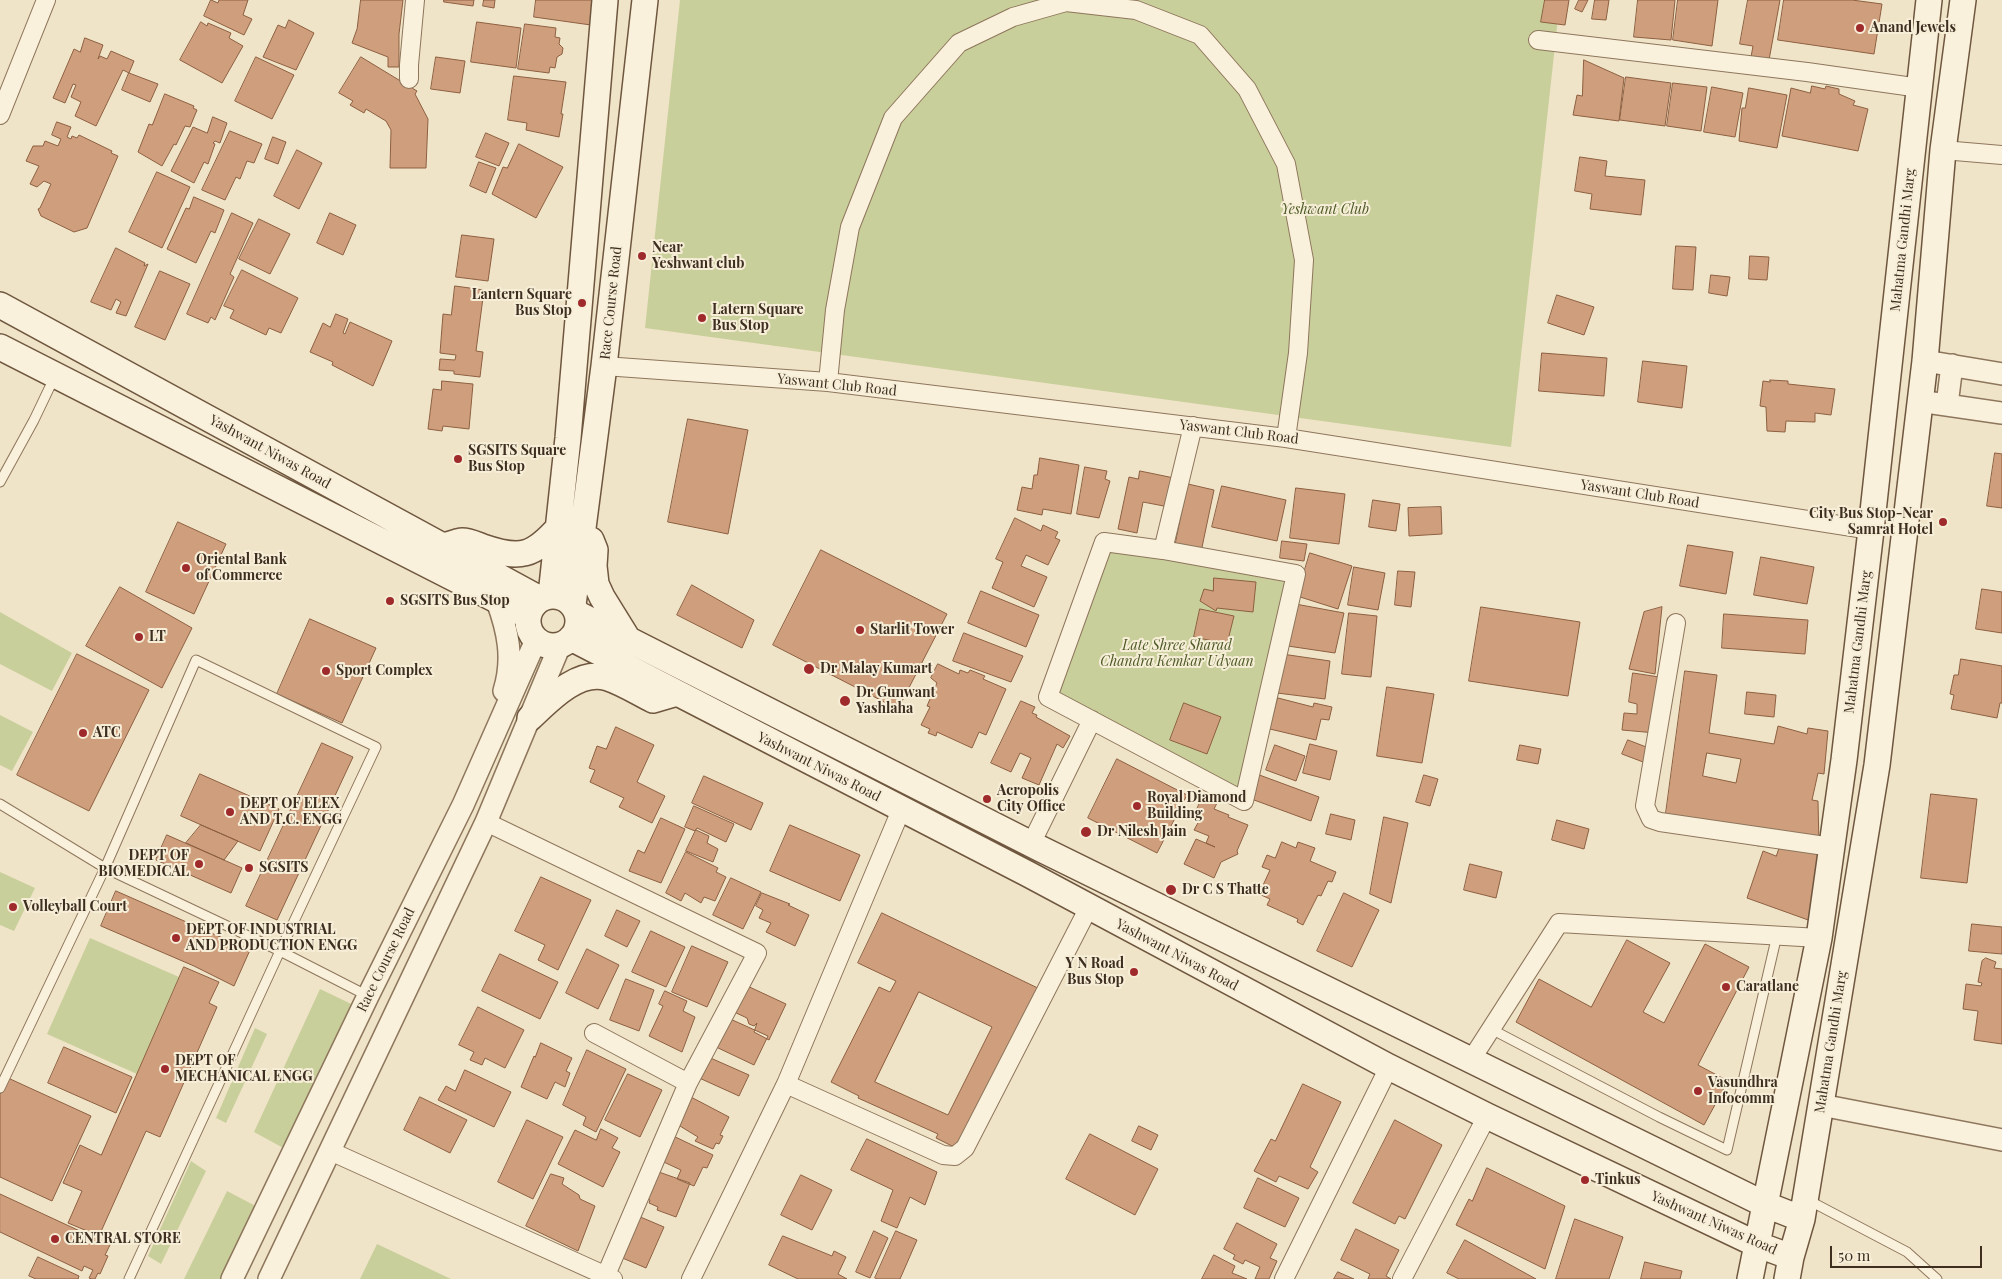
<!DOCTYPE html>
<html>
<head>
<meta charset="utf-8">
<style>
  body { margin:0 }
  #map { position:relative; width:2002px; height:1279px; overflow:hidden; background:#f0e4c8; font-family:"Playfair Display",serif }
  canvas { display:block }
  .scale { position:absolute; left:1830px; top:1246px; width:152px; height:22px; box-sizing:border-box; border:2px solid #3d2e20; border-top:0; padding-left:6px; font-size:15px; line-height:18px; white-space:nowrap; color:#3d2e20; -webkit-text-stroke:4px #f7eed8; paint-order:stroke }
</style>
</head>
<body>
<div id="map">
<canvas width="2002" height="1279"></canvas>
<div class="scale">50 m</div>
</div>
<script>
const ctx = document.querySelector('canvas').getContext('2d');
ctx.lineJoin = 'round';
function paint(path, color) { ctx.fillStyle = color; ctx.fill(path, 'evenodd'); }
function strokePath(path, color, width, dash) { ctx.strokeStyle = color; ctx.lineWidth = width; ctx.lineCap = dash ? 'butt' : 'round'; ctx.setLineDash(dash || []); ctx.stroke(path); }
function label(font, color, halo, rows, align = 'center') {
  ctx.font = font + ' "Playfair Display",serif'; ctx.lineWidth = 4; ctx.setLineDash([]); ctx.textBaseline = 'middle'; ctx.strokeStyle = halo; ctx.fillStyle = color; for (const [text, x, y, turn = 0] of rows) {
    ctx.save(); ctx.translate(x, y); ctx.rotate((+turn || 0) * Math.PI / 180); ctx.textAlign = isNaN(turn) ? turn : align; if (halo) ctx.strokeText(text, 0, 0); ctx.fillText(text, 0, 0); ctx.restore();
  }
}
const green = new Path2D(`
  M680,0H1560L1511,447L645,328Z
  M1104,542L1296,574L1244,801L1048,697Z
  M0,612L72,653L52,691L0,664Z
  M0,715L33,732L12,771L0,765Z
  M0,872L35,888L14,931L0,925Z
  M90,938L179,977L137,1074L47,1034Z
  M320,989L368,1012L298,1156L254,1132Z
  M255,1028L267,1034L226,1123L216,1118Z
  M191,1161L206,1171L161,1264L148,1256Z
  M227,1191L271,1214L240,1279H184Z
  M377,1244L451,1279H360Z`);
const building = new Path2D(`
  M211,0L218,3L219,0H248L243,15L252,19L244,35L204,16Z
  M361,0H403L399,34V67H388V57L352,43L357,29Z
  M444,0H474L473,6L444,2Z
  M484,0H495L494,8L483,6Z
  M536,0H592V4L601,5L598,26L534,17Z
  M1545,0H1569L1565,25L1541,22Z
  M1579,0H1588L1582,12L1575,9Z
  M1595,0H1609L1606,20L1592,19Z
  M1638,0H1675L1671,40L1634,37Z
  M1678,0H1718L1712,46L1673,40Z
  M1748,0H1780L1769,60L1751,57L1753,46L1740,44Z
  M1784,0H1852L1882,4L1874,54L1778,40Z
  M289,20L314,33L296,70L263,57L278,25L285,28Z
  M201,22L207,26L208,23L231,33L229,38L243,46L222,83L180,60Z
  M477,22L521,28L516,68L471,62Z
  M525,24L556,28L555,37L560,38L559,44L563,48L562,54L557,57L555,68L550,67L549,73L518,69Z
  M85,38L103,45L98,59L100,56L107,59L111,51L134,61L129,73L123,70L96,126L75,116L81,102L71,97L76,85L73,84L65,103L53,98L74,49L80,52Z
  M256,57L294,75L272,119L235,101Z
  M361,57L417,91L415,94L428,119L426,168H390L391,130L386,121L366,109L364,113L350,105L353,101L339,93Z
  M436,57L465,61L460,93L431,89Z
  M1584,60L1624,78L1619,121L1573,115L1577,95L1582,96Z
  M129,73L158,84L150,102L122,90Z
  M514,76L566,82L561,114H563L559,137L526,130L527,123L508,120Z
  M1626,77L1671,83L1665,126L1620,120Z
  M1673,83L1707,87L1701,131L1667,126Z
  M1812,86L1825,89L1826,86L1839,89V94L1855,101L1853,105L1868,109L1858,151L1782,136L1791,88L1810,93Z
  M1712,87L1743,93L1735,137L1704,132Z
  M1749,88L1787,95L1777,148L1739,141L1742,108H1745Z
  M165,94L194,106L193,108L197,110L190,127L185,126L176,145L174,144L162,166L138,152L149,124L152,125Z
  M213,117L227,123L220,143L215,141L213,143L215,144L208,164L204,162L194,183L171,171L193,127L207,133Z
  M57,122L71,127L67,137L71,139L72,136L77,138L79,135L112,151L111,153L118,156L87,228L74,232L41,216L38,209L40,208L51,184L44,181L37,187L30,184L39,166L26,161L33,146H43L45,141L58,146L61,139L52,135Z
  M230,131L262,144L254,163L247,161L240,179L236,177L225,200L202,190Z
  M486,133L509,143L499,166L476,157Z
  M273,137L286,142L278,164L265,159Z
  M519,144L563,167L536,218L492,194L503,167L507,168Z
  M297,150L322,163L299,209L274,196Z
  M1580,157L1607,161L1605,176L1645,180L1641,215L1590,209L1592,194L1575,191Z
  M479,162L496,168L486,193L470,186Z
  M157,172L190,187L162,248L129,232Z
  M194,197L224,210L215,233L211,231L196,263L167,249L186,208L189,209Z
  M232,213L253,223L230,274L234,277L215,320L211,317L208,323L187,314Z
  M330,213L356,225L343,255L317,243Z
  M259,219L290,234L270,274L239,259Z
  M462,235L494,239L488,281L456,277Z
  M1676,246L1696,247L1693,290L1673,289Z
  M116,248L145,263L144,266L148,264L126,316L116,313L121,302L116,299L111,310L91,302Z
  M1750,256L1769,257L1767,280L1749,279Z
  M242,270L298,298L281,333L269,328L266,335L230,318L234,310L224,306Z
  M160,271L190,284L165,340L135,327Z
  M1711,275L1730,277L1727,296L1709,293Z
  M455,286L484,290L476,351L483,352L480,377L454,374V371L439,370L440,359L455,360L456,355L440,353L443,314L451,315Z
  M1557,295L1594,307L1584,335L1548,323Z
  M336,314L348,319L343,333L345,334L350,322L392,341L373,386L332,365L333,362L310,352L323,323L330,327Z
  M1542,353L1607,358L1604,396L1539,391Z
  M1643,361L1687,366L1682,408L1638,402Z
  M1770,380L1788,381V384L1835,389L1831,415L1815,413V422L1786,421L1785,432L1767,431L1766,407L1760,406L1763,381L1770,382Z
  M442,381L473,384L469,429L443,426L442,431L428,429L433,389L441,390Z
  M688,419L748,430L728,534L668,522Z
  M1995,453L2002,454V508L1987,506Z
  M1040,458L1079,465L1071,514L1043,509L1042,515L1017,510L1022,487L1032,489L1034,475H1037Z
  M1085,467L1107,471L1105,479L1110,481L1099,518L1077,514Z
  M1140,471L1174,478L1169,507L1143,502L1137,533L1118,529L1129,477L1138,479Z
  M1188,484L1214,490L1201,552L1175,547Z
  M1222,486L1286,500L1277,541L1212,527Z
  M1296,488L1345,494L1339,544L1290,538Z
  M1373,500L1400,504L1396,531L1369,527Z
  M1441,507L1442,534L1409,536L1408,508Z
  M1015,518L1041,531L1043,525L1058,532L1055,538L1060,540L1048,565L1026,555L1021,566L1047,577L1034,607L992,588L1003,562L996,559Z
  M178,522L226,544L194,614L146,592Z
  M1282,541L1307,544L1304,561L1280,558Z
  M1688,545L1733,552L1726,594L1680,586Z
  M821,550L947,614L898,709L773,645Z
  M1310,553L1352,566L1338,609L1297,596Z
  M1761,557L1814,567L1807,604L1754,595Z
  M1354,567L1385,573L1378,610L1348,605Z
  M1398,571L1415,572L1411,607L1395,605Z
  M1214,578L1256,582L1253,612L1217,608L1216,611L1200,601L1204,589L1213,591Z
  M692,585L754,620L742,648L677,615Z
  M120,587L192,628L162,688L86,646Z
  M1982,589L2002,592V633L1976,629Z
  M981,591L1039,615L1026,647L968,623Z
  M1290,603L1344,613L1335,653L1281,645Z
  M1481,607L1580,622L1568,696L1469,681Z
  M1662,607L1655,674L1629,669L1644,612Z
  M1200,609L1234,616L1227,644L1194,637Z
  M1349,613L1377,616L1371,677L1342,674Z
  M1724,614L1808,620L1805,654L1722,648Z
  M310,619L376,648L342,723L277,694Z
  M964,633L1023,656L1011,682L953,661Z
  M77,654L149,690L89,811L17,775Z
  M1282,654L1330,661L1325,699L1277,693Z
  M1961,659L2002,666V703H2000L1997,718L1951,709L1954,695L1950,694L1954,675H1958Z
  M938,664L959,674L960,670L968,673L970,670L985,676L983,679L1006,689L986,735L979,732L972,748L937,732L936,736L928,733L930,729L921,725L930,707L927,706L937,683L931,678Z
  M1685,671L1717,675L1709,733L1774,744L1778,726L1807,734L1808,728L1828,731L1824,774L1818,773L1812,800L1818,801L1819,847L1769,839L1759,846L1700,833L1664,828ZM1707,753L1741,759L1736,783L1703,776Z
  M1633,673L1666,678L1656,733L1622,730L1624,713L1637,714V704L1629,702Z
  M1387,687L1434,694L1422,763L1377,756Z
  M1747,692L1776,695L1774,717L1745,714Z
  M1278,698L1313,707L1314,703L1332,707L1329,720L1321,719L1316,740L1270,729Z
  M1021,701L1035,707L1032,713L1037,715L1036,717L1070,736L1063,748L1057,744L1039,785L1022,778L1031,758L1020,753L1011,772L991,763Z
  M1184,703L1221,717L1207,754L1170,740Z
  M616,727L654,745L637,782L665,796L652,823L619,807L624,798L590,782L595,770L589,768L597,746L606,749Z
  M1628,740L1654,750L1651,765L1622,754Z
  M322,743L353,757L277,920L246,906Z
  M1310,744L1337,751L1330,780L1303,773Z
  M1275,745L1305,756L1296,781L1266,770Z
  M1520,745L1541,749L1538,764L1517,760Z
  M1117,759L1187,795L1157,853L1088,818Z
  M1254,773L1319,797L1311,821L1246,797Z
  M200,774L279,809L260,851L181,816Z
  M1424,775L1438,779L1430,806L1416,802Z
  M704,776L763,803L751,830L692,803Z
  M1931,794L1977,799L1967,883L1921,878Z
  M1203,796L1217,803L1214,809L1229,815L1228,817L1248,825L1237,851L1238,854L1221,862L1214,878L1184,864L1196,839L1215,847L1206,843L1209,836L1194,830L1199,821L1193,818Z
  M694,806L734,824L726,842L697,828L695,831L685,827Z
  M1331,814L1355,820L1351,840L1326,834Z
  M1384,817L1408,823L1391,903L1370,894Z
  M661,818L685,829L661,883L629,871L638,850L644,853Z
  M1557,820L1589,829L1584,849L1552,840Z
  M201,825L238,841L224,860L186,843Z
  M790,825L860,855L840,901L770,871Z
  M696,830L709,836L707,843L718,849L713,862L686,851Z
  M167,835L242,868L231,893L156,860Z
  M1282,842L1296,848L1298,842L1315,848L1310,861L1336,872L1332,882L1328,881L1321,896L1318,895L1303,925L1297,922L1298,919L1267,905L1270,899L1259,894L1270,870L1262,867L1267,855L1275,858Z
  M1781,843L1829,854L1811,921L1747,898L1763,851L1776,856Z
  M686,852L718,868L716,872L726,877L715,901L704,897L701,903L685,893L681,901L666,893Z
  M1470,864L1502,872L1496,898L1464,890Z
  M541,877L591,900L558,970L538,960L545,945L515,931Z
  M731,878L761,892L743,929L713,915Z
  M116,891L250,950L234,986L194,966L101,926Z
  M762,893L790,904L788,905L809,915L795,946L766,932L771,923L759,918L763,910L756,906Z
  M1344,893L1379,910L1352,967L1317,951Z
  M617,910L640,921L627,947L605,936Z
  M882,913L1046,992L964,1152L936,1138L938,1134L858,1098L859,1096L831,1082L879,987L890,992L896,981L858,963ZM919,992L992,1027L948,1115L875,1082Z
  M1972,924L2002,927V954L1969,951Z
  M651,931L685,947L666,987L632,972Z
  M1627,940L1670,963L1643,1012L1664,1023L1705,944L1749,967L1698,1065L1728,1081L1704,1125L1516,1022L1539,979L1591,1007Z
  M692,946L728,962L707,1007L672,992Z
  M587,949L619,965L598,1009L566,993Z
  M500,954L558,982L540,1019L482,991Z
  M1986,958L1996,962L1994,968L2002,969V1044L1974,1040L1978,1011L1963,1009L1966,984L1981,986L1982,983L1978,982L1982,961Z
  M184,967L219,982L209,1003L217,1007L160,1137L146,1131L99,1236L68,1223L82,1191L63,1183L80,1145L101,1155Z
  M626,979L654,990L639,1031L610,1020Z
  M743,984L786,1004L769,1040L754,1032L757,1023L754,1026L749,1024L747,1018L732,1011Z
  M665,991L687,1001L683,1011L695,1017L682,1052L649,1036L663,1006L659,1004Z
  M478,1007L524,1030L505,1068L485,1058L482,1065L470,1060L474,1052L459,1045Z
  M728,1018L768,1036L754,1065L714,1046Z
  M541,1043L572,1058L566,1071L570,1073L565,1087L555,1082L547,1099L521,1087L534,1056L535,1057Z
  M64,1047L132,1077L116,1113L48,1083Z
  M587,1050L626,1069L596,1132L583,1125L586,1117L563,1105Z
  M706,1056L749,1075L739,1096L697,1077Z
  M465,1070L511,1092L494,1127L438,1100L446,1086L455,1091Z
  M628,1074L662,1090L640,1137L605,1120Z
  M8,1078L91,1116L52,1201L0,1177V1095Z
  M1303,1084L1341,1102L1310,1167L1318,1172L1308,1189L1279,1176L1276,1182L1254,1171L1271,1139L1275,1141Z
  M689,1096L729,1117L720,1135L723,1136L719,1144L716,1143L713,1149L695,1141L698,1137L675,1123Z
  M420,1097L467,1120L450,1153L404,1130Z
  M527,1120L563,1137L533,1199L498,1182Z
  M1395,1120L1442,1145L1405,1219L1399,1216L1395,1224L1353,1203Z
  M1139,1126L1158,1135L1151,1150L1132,1141Z
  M601,1129L618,1138L612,1148L620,1152L603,1187L558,1164L575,1130L596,1140Z
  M667,1133L713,1155L707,1168L703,1167L694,1186L677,1179L681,1170L655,1158Z
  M1090,1134L1158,1169L1135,1215L1066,1179Z
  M867,1139L937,1172L925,1205L910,1197L897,1228L881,1221L893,1190L851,1170Z
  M1487,1168L1565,1206L1545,1269L1456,1225L1469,1199L1472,1201Z
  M656,1171L690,1183L676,1217L657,1210L658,1207L649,1203L650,1200L643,1196Z
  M551,1174L564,1178L562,1184L579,1195L580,1199L595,1206L578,1251L526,1226Z
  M801,1175L832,1190L812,1230L781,1215Z
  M1258,1178L1299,1198L1285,1227L1244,1208Z
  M0,1194L110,1245L105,1255L108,1256L100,1274L98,1273L95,1279H92L89,1278L93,1270L84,1266L82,1271L0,1232Z
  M631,1213L664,1227L646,1268L613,1254Z
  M1575,1219L1623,1237L1609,1279H1556Z
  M1237,1223L1277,1244L1270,1258L1277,1261L1269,1279H1255L1260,1267L1245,1260L1243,1264L1233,1259L1235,1255L1224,1249Z
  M1356,1229L1399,1250L1386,1276L1391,1279H1368L1370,1274L1341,1260Z
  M874,1231L888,1238L870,1278L856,1272Z
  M896,1231L917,1240L900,1279H877L875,1278Z
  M783,1236L832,1256L834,1251L846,1257L838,1274L847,1279H798L769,1265Z
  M1465,1240L1536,1279H1459L1447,1273Z
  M1214,1255L1235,1266L1232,1273L1247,1279H1202Z
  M38,1257L79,1276L78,1279H36L29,1276Z
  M1645,1262L1682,1271L1680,1279H1641Z
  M1338,1272L1354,1279H1334Z`);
const service = new Path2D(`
  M0,482L34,420L55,376
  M0,804L105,868L280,951L368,996
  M1491,1029L1659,1117L1727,1150L1777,935
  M0,1088L105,868L196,660L376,747L280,951L129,1279
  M1808,1200L1907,1252L1937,1279`);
const minor = new Path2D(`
  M1538,40L1807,72L1920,88
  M409,79V65L415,0
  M0,115L46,0
  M1943,150L2002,155
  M604,366L828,382L1286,438L1871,530
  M828,382L835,310L850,227L893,118L959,43L1013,17L1066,2L1136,10L1200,35L1247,89L1286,164L1304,260L1298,353L1286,438
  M1104,542L1163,550L1296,574L1244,801L1048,697Z
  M1163,550L1193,426
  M1676,623L1645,806L1651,819L1660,822L1832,847
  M486,822L757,953L688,1083L606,1275
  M1031,844L1092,720
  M594,1033L688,1083
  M1471,1060L1559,923L1819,938
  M786,1084L943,1155L955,1156L965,1148L1089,907
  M330,1151L613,1279
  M691,1279L786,1084L901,810
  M1284,1279L1389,1067
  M1402,1279L1487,1116`);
const tertiary = new Path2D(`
  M1925,361L2002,374
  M1919,401L2002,413
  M1947,405L1952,365
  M497,601C508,631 514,659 504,691
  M1821,1105L2002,1140
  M232,1279L368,996L463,805L536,640
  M269,1279L486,822L560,645`);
const secondary = new Path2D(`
  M0,305L540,599
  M0,347L528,616
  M591,540L595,550L594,566L596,584L602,597L628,639
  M443,546C449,545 455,542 461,541C468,540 477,545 483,547C521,560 533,556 559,527
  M551,595L568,438L605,0
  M528 621a25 25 0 1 1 50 0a25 25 0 1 1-50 0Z
  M573,605L604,366L645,0
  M578,614L1041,849L1764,1204L1802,1219
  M571,638L1028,874L1389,1067L1487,1116L1756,1244L1791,1257
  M530,718C549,700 579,668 608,678C623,683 639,693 653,700L677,693
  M1750,1279L1819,938L1844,760L1871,530L1929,0
  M1787,1279L1791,1257L1802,1219L1877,765L1925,361L1943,150L1963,0`);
const markers = [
  [1860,28,5,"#9e2a2b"],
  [642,256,5,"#9e2a2b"],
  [582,303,5,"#9e2a2b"],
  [702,318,5,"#9e2a2b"],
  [458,459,5,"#9e2a2b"],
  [1943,522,5,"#9e2a2b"],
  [186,568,5,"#9e2a2b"],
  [390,601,5,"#9e2a2b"],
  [860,630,5,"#9e2a2b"],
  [139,637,5,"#9e2a2b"],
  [809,669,6,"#9e2a2b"],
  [326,671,5,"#9e2a2b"],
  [845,701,6,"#9e2a2b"],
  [83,733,5,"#9e2a2b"],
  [987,799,5,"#9e2a2b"],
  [1137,806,5,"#9e2a2b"],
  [230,812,5,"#9e2a2b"],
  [1086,832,6,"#9e2a2b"],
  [199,864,5,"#9e2a2b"],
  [249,868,5,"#9e2a2b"],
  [1171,890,6,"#9e2a2b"],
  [13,907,5,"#9e2a2b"],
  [176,938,5,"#9e2a2b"],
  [1134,972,5,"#9e2a2b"],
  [1726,987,5,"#9e2a2b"],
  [165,1069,5,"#9e2a2b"],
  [1698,1091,5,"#9e2a2b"],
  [1585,1180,5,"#9e2a2b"],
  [55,1239,5,"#9e2a2b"]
];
const poiNames = [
  ["Anand Jewels",1870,28],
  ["Near",652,248],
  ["Yeshwant club",652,264],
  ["Lantern Square",572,295,"right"],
  ["Bus Stop",572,311,"right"],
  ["Latern Square",712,310],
  ["Bus Stop",712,326],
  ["SGSITS Square",468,451],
  ["Bus Stop",468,467],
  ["City Bus Stop-Near",1933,514,"right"],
  ["Samrat Hotel",1933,530,"right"],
  ["Oriental Bank",196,560],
  ["of Commerce",196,576],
  ["SGSITS Bus Stop",400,601],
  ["Starlit Tower",870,630],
  ["LT",149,637],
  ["Dr Malay Kumart",820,669],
  ["Sport Complex",336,671],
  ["Dr Gunwant",856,693],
  ["Yashlaha",856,709],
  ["ATC",93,733],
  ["Acropolis",997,791],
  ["City Office",997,807],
  ["Royal Diamond",1147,798],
  ["Building",1147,814],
  ["DEPT OF ELEX",240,804],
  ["AND T.C. ENGG",240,820],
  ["Dr Nilesh Jain",1097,832],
  ["DEPT OF",189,856,"right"],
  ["BIOMEDICAL",189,872,"right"],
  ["SGSITS",259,868],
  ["Dr C S Thatte",1182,890],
  ["Volleyball Court",23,907],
  ["DEPT OF INDUSTRIAL",186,930],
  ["AND PRODUCTION ENGG",186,946],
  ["Y N Road",1124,964,"right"],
  ["Bus Stop",1124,980,"right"],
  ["Caratlane",1736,987],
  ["DEPT OF",175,1061],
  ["MECHANICAL ENGG",175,1077],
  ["Vasundhra",1708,1083],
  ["Infocomm",1708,1099],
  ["Tinkus",1595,1180],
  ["CENTRAL STORE",65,1239]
];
const parkNames = [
  ["Yeshwant Club",1325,210],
  ["Late Shree Sharad",1177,646],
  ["Chandra Kemkar Udyaan",1177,662]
];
const streetNames = [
  ["Mahatma Gandhi Marg",1903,240,-84],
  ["Race Course Road",611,303,-84],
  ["Yaswant Club Road",837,385,6],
  ["Yaswant Club Road",1239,432,7],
  ["Yashwant Niwas Road",270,452,29],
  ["Yaswant Club Road",1640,494,9],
  ["Mahatma Gandhi Marg",1858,642,-83],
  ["Yashwant Niwas Road",819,767,27],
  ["Yashwant Niwas Road",1177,955,28],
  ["Race Course Road",386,960,-64],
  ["Mahatma Gandhi Marg",1831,1042,-81],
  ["Yashwant Niwas Road",1714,1223,24]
];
paint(green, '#c9cf9b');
paint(building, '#cf9f7d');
strokePath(building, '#8d5f41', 1);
strokePath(service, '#8d765c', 11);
strokePath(minor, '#8d765c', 20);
strokePath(tertiary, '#8d765c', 24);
strokePath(secondary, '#6f573f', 28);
strokePath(service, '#faf1dc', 9);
strokePath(minor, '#faf1dc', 18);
strokePath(tertiary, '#faf1dc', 21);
strokePath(secondary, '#faf1dc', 25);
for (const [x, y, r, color] of markers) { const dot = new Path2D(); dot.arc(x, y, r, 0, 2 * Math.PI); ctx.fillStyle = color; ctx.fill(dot); strokePath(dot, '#f7eed8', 2); }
label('bold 14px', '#3d2e20', '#f7eed8', poiNames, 'left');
label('italic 14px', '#4d5a26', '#f7eed8', parkNames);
label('14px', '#3d2e20', '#f7eed8', streetNames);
</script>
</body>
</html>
